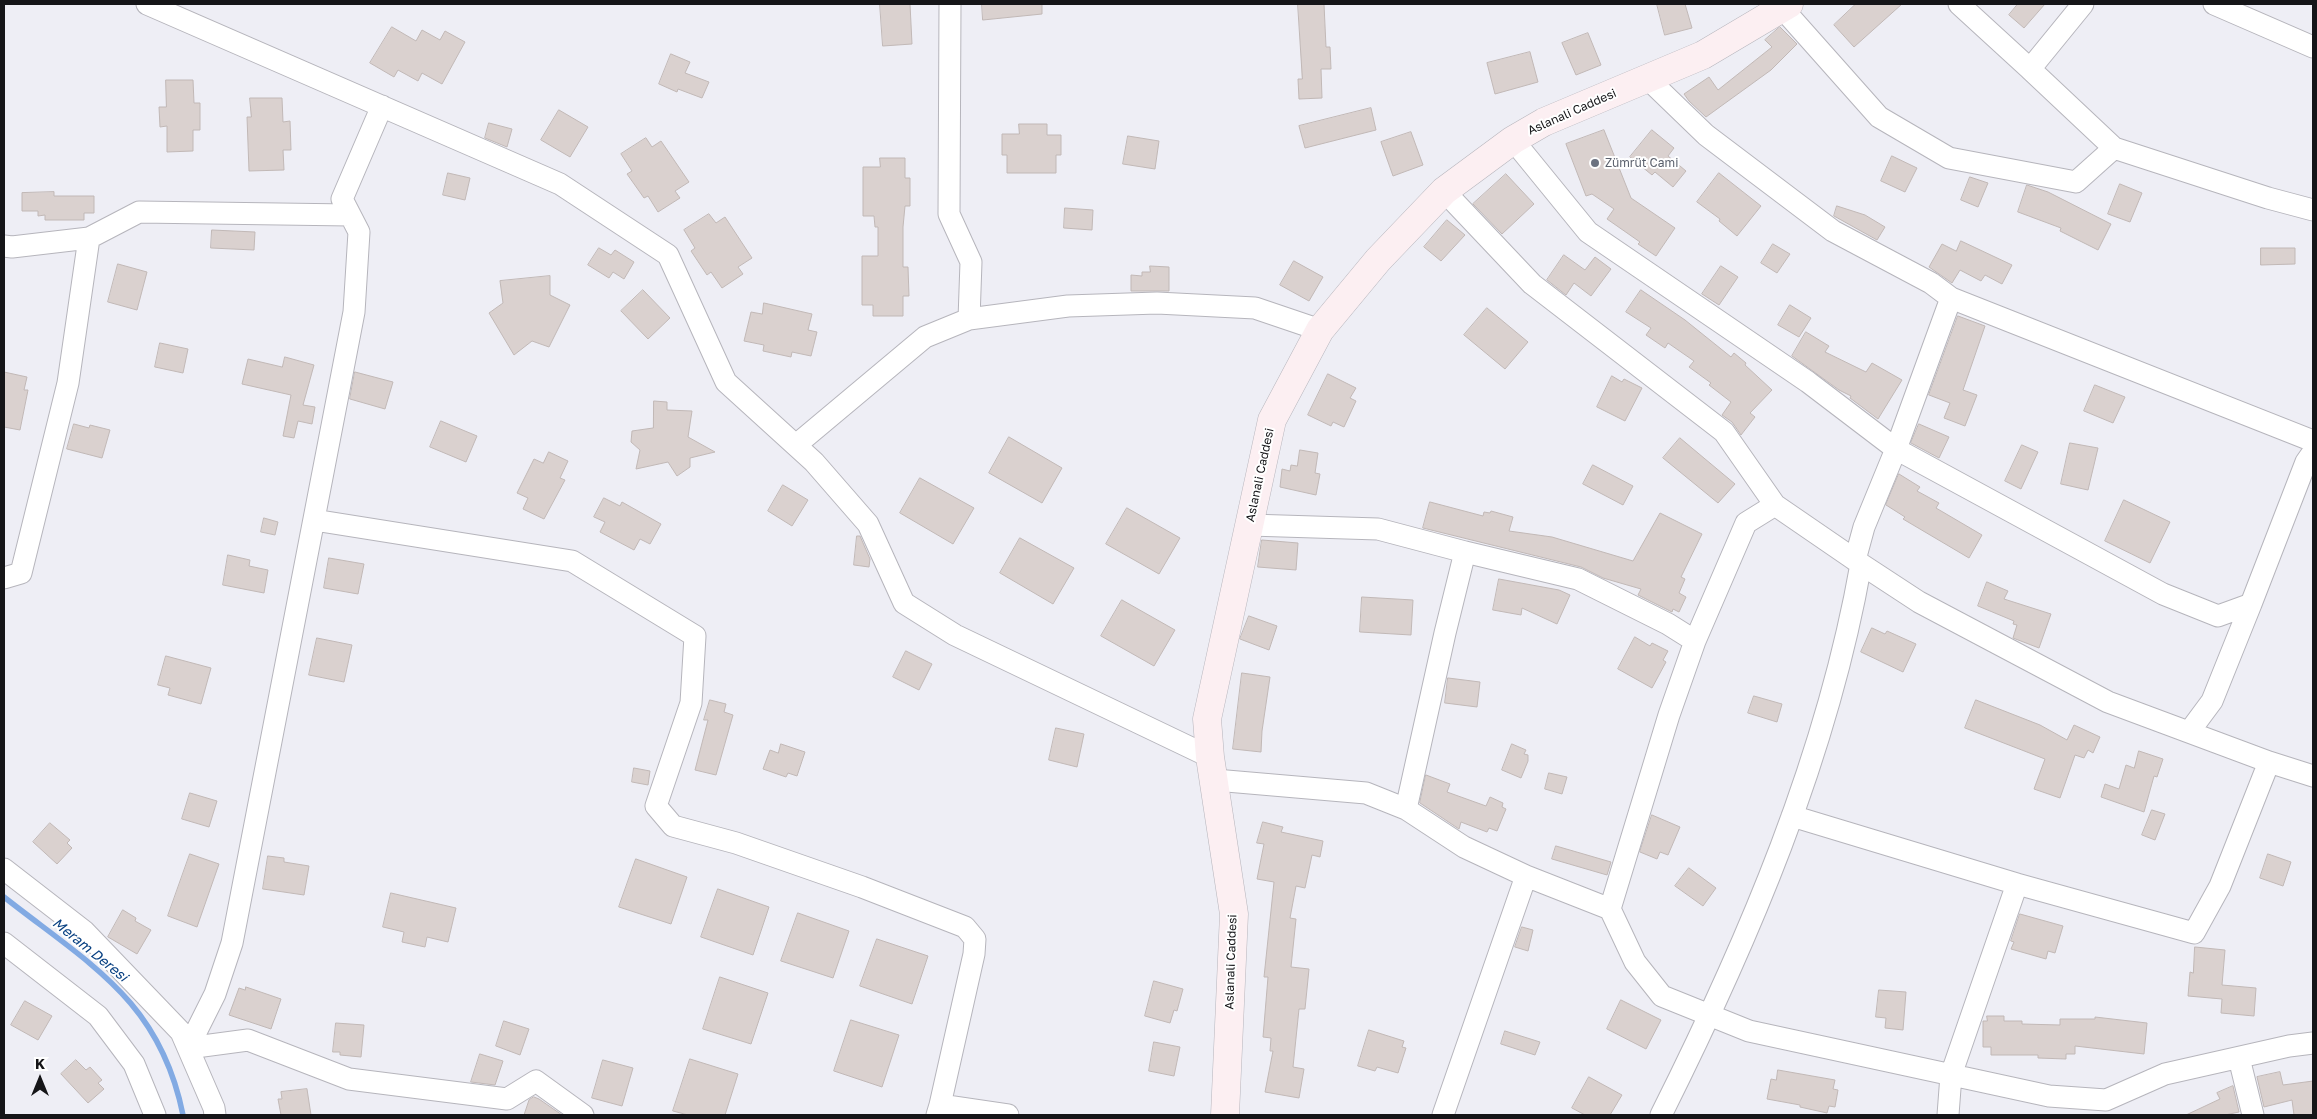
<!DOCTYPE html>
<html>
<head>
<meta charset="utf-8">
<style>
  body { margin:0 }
  #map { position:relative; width:2317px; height:1119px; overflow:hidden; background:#eeeef5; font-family:"Golos Text",sans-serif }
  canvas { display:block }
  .frame { position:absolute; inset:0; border:5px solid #151518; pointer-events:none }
  .north { position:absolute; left:15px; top:1054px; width:50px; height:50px; -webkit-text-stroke:4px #fff; paint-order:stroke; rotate:0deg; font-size:14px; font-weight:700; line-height:20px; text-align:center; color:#151518 }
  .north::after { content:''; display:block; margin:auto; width:18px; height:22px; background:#151518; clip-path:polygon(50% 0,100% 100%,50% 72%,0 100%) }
</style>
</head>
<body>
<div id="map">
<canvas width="2317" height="1119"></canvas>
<div class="frame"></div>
<div class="north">K</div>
</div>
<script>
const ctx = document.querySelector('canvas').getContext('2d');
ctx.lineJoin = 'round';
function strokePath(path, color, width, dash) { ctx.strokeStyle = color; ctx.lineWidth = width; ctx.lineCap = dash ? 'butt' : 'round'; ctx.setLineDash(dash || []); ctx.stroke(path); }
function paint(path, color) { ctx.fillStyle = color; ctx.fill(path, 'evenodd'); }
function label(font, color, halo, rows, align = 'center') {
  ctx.font = font + ' "Golos Text",sans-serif'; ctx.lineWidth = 4; ctx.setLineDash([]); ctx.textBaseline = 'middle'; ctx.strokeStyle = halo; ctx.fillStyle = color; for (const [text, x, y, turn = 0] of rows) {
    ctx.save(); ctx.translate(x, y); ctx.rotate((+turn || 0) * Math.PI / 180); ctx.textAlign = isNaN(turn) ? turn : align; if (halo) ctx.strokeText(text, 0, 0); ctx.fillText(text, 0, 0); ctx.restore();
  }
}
const stream = new Path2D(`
  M4,897C89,964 160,1000 183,1115`);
const building = new Path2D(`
  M880,4H910L912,44L883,46Z
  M982,4H1042V14L983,20Z
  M1298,4H1324L1326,47H1330L1331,69H1321L1322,98L1299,99L1298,79H1302Z
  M1657,4H1685L1692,28L1665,35Z
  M1856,4H1902L1854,47L1834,25Z
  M2018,4H2045L2024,28L2009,15Z
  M392,27L416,41L422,30L440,40L445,31L465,42L442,84L422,73L418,81L398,70L394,77L370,63Z
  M1780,27L1797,44L1771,70L1706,117L1689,101L1684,94L1709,77L1718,90L1772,47L1765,40Z
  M1588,33L1601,65L1576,75L1562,43Z
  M1530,52L1538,82L1495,94L1487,63Z
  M671,54L690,62L685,73L709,82L702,98L678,89L677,92L659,84Z
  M166,80H193L194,103H200V130H193V151L167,152V126L160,127L159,107H166Z
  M250,98H282L283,122L290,121L291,150H283L284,170L249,171L247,117H251Z
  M1371,108L1376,130L1305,148L1299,126Z
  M559,110L588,127L570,157L541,140Z
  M489,123L512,129L507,147L485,138Z
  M1019,124H1047V135H1061V155H1056V173H1007V155H1002V134H1019Z
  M1604,130L1631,198L1675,228L1656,256L1638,244L1640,242L1607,219L1614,209L1592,194L1586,196L1566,144Z
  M1652,130L1674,148L1668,156L1686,171L1673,187L1655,172L1652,175L1630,157Z
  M1411,132L1423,165L1393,176L1381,142Z
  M1128,136L1159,141L1155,169L1123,164Z
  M646,138L652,147L661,141L689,182L675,191L680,198L658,212L648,196L644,198L627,174L632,171L621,154Z
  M1892,156L1917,168L1905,192L1881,181Z
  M880,158H905V178H910V206H905L903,227V267H908L909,296H903V316H873V305H862V256H878V227H875L874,216H863V167H880Z
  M448,173L470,178L465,200L443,195Z
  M1719,173L1761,206L1737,236L1719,221L1720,219L1697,202Z
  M1506,174L1534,204L1502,234L1473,204Z
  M1970,177L1988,183L1978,207L1961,200Z
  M2120,184L2142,193L2130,222L2108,214Z
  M2027,185L2048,192L2111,224L2098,250L2060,231L2061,228L2018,212Z
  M54,192V196H94V213H84V220H45V215L38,216V211H22V193Z
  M1837,206L1865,215L1885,227L1877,240L1834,216Z
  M1065,208L1093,210L1092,230L1064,228Z
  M709,214L716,223L725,217L752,258L738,267L743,274L722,288L711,272L707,275L691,251L695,248L684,230Z
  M1447,220L1465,235L1441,261L1424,247Z
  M212,230L255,232L254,250L211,248Z
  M1961,241L2012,265L2002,284L1985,275L1981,281L1960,270L1952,283L1929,267L1942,244L1956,251Z
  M1773,244L1790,254L1777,273L1761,263Z
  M599,248L611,255L615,250L634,262L624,279L613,272L609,278L588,265Z
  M2261,248H2295V264L2261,265Z
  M1564,255L1585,270L1595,257L1611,269L1591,296L1574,283L1566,295L1547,280Z
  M1294,261L1323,277L1309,301L1280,285Z
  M118,264L147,272L137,310L108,302Z
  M1150,266L1169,267V291H1131V275L1142,276V272H1150Z
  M1721,266L1738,277L1719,305L1702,294Z
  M550,276V295L570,305L549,347L532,341L514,355L489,313L503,303L500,281Z
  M643,290L670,318L648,339L621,311Z
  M1641,290L1685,320L1731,357L1734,353L1746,363L1745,365L1772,390L1750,413L1755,417L1741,435L1732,422L1722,415L1731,402L1709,385L1711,383L1689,367L1694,361L1668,343L1665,348L1646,335L1651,328L1626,312Z
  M764,303L812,314L808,330L817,332L811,356L792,352L791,357L763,351L764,345L744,341L751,312L762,314Z
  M1790,305L1811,318L1799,337L1778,325Z
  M1487,308L1528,342L1505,369L1464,335Z
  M1958,316L1985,326L1963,390L1977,395L1965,426L1944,418L1950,403L1929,395Z
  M1806,332L1829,346L1825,352L1866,372L1872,363L1902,380L1878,419L1850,398L1851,396L1839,390L1792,356Z
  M160,343L188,349L183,373L155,367Z
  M285,357L314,365L303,405L315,407L312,424L298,421L294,438L283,436L291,395L242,384L248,359L282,367Z
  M4,372L27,377L24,390H28L20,430L4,427Z
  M355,372L393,382L385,409L350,399Z
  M1328,374L1356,388L1350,398L1356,401L1344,427L1333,422L1331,426L1308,415Z
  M1612,376L1622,382L1624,379L1642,388L1625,421L1597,407Z
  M2095,385L2125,397L2113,423L2084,411Z
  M654,401L667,402V410L692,411L688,437L715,452L690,458V467L677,476L668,462L636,469L640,450L631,442L632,431L653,428Z
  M441,421L477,436L466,462L430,447Z
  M74,424L89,428L90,425L110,430L102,458L67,449Z
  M1919,424L1949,437L1939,458L1911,443Z
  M1009,437L1062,468L1042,503L989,473Z
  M1680,438L1735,484L1718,503L1663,458Z
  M2070,443L2098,448L2088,490L2061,484Z
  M2022,445L2038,452L2021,489L2005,481Z
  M1300,450L1318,453L1315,473L1320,474L1316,495L1280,487L1282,469L1290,471L1291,465L1297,466Z
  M549,452L568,461L560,478L565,480L544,519L523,509L528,498L517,493L534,459L543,463Z
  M1593,465L1633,486L1623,505L1583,484Z
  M1899,474L1920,487L1917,491L1939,503L1936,508L1982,535L1969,558L1903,519L1905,517L1886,505Z
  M920,478L974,508L953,544L900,513Z
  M783,485L808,500L792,526L768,511Z
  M604,498L620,506L622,502L661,524L650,544L640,539L634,550L600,532L605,522L594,517Z
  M2124,500L2170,522L2150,563L2105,541Z
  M1430,502L1483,516L1484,512L1490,513L1491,511L1513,517L1509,531L1552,537L1633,561L1660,513L1702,534L1681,577L1685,579L1679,593L1686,597L1679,612L1673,609L1672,612L1638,595L1641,589L1603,578L1581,567L1423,528Z
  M1127,508L1180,538L1159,574L1106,544Z
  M264,518L278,522L275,535L261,532Z
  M857,536H860L870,559L869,567L854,565Z
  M1020,538L1074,568L1053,604L1000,573Z
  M1262,540L1298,543L1296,570L1258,567Z
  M228,555L250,560L249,566L268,570L264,593L223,585Z
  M329,558L364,564L358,594L324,588Z
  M1499,579L1559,590L1570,595L1557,624L1522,608L1521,615L1493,610Z
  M1987,582L2008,591L2004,599L2051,614L2039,648L2013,638L2017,625L2013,624L2014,621L1978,606Z
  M1362,597L1413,600L1411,635L1360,632Z
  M1122,600L1175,630L1154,666L1101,636Z
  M1249,616L1277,626L1269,650L1240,639Z
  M1872,628L1885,634L1887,631L1916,644L1903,672L1861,652Z
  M1635,637L1650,646L1652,643L1668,651L1663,660L1666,662L1652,688L1618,669Z
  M317,638L352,645L344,682L309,675Z
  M906,651L932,664L919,690L893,677Z
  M166,656L211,668L201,704L168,695L170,688L158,685Z
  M1242,673L1270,677L1262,731L1261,752L1233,749Z
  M1448,678L1480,682L1477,707L1445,703Z
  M1754,696L1782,704L1777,722L1748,713Z
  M710,700L726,704L724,712L733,715L716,775L695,770L708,720H704Z
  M1976,700L2040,725L2067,740L2074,725L2100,737L2093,753L2088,750L2084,758L2075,755L2060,798L2034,789L2045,759L1965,728Z
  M1056,728L1084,734L1077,767L1049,760Z
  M781,744L805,752L797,776L788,773L786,777L763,769L770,750L778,753Z
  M1512,744L1526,750L1524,754L1528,755V761L1521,778L1502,770Z
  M2139,751L2163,759L2157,777L2154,776L2144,812L2101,797L2105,784L2119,789L2126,765L2134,768Z
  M634,768L650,771L648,785L632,782Z
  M1549,773L1567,777L1562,794L1545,789Z
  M1426,775L1450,784L1447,792L1486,806L1490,797L1503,803L1502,807L1506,809L1497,831L1489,828L1487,832L1461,822L1459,829L1420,803Z
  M190,793L217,801L209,827L182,819Z
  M2152,810L2165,814L2155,840L2142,835Z
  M1652,815L1680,827L1668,855L1660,852L1657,859L1640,852Z
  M1263,822L1283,827L1281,832L1323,841L1320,857L1312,855L1305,888L1296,886L1290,918L1296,919L1291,967L1309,969L1305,1009H1299L1293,1067L1304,1069L1299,1098L1265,1092L1273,1051H1270L1271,1038L1263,1037L1268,977H1264L1274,882L1257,879L1264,844L1257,843Z
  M50,823L70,840L67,843L72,848L57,864L33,842Z
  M1556,846L1611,862L1607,875L1552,859Z
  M190,854L219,864L197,927L168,916Z
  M2268,854L2291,862L2283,886L2260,878Z
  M268,856L284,858V862L309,866L304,895L263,889Z
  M636,859L687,877L671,924L619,907Z
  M1689,868L1716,888L1703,906L1675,886Z
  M718,889L769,907L753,955L701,937Z
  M391,893L456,908L448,942L427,937L425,947L402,942L404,932L383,927Z
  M123,910L136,918L135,921L151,930L137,954L108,937Z
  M798,913L849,931L833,978L781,961Z
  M2020,914L2063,926L2055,953L2048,951L2046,959L2011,949L2014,942L2011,941Z
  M1522,927L1533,930L1528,951L1515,947Z
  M877,939L928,956L912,1004L860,986Z
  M2195,947L2225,950L2222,985L2256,988L2254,1016L2221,1013L2222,999L2188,996L2190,972L2193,973Z
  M720,977L768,993L751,1044L703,1029Z
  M1154,981L1183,989L1177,1011L1174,1010L1170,1023L1145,1016Z
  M246,987L281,999L271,1029L229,1015L239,988L245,990Z
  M1879,990L1906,992L1903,1030L1885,1028L1886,1018L1876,1017Z
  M1621,1000L1661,1020L1646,1049L1607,1029Z
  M25,1001L52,1016L38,1040L11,1025Z
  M1987,1016H2004V1021H2022V1024L2060,1025V1019H2095V1017L2147,1023L2144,1054L2075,1046V1054H2066V1059L2038,1058V1055H1991V1047H1983V1021H1987Z
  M851,1020L899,1035L882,1087L834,1071Z
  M504,1021L529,1029L520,1055L496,1046Z
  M336,1023L364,1025L361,1057L340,1055V1052H333Z
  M1369,1030L1404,1041L1402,1047L1406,1048L1398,1073L1377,1067L1375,1071L1358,1066Z
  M1505,1031L1540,1042L1535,1055L1501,1044Z
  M1154,1042L1180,1047L1174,1076L1149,1071Z
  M480,1054L503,1061L495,1085L471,1082Z
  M690,1059L738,1074L725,1115H688L673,1111Z
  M76,1060L86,1070L90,1067L102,1080L98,1083L104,1089L88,1103L61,1074Z
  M603,1060L633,1068L622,1106L592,1098Z
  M1778,1070L1835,1080L1833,1089L1838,1090L1835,1107L1829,1106L1827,1113L1800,1107V1105L1767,1099L1771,1079L1776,1080Z
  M2280,1072L2283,1085L2313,1081V1115H2294L2292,1100L2264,1107L2257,1077Z
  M1589,1077L1622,1095L1610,1115H1585L1572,1108Z
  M2233,1086L2239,1112L2225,1115H2186L2220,1099L2217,1093Z
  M307,1089L311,1115H281L278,1099H282L281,1092Z
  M534,1097L539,1099L562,1115H524L529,1100Z`);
const street = new Path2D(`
  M147,4L560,184L668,255L726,382L814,462L868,524L904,603L955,635L1210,757
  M950,4L949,214L971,262L969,319
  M1959,4L2030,69L2083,4
  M2214,4L2313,47
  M1783,9L1879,117L1949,158L2076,182L2114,148
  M2030,69L2114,148L2268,198L2313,210
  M1648,79L1706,135L1833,231L1931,283L1951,298L1896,449L2163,594L2218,616L2251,604L2306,462L2313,452
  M382,106L342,199L359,232L354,312L232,943L215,994L188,1048L248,1040L349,1079L507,1099L536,1081L583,1115
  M1513,140L1588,232L1808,382L1896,449L1864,527L1855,560
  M1444,191L1532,284L1724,432L1775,505
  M4,246L12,247L89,238L139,212L350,215
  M1951,298L2313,441
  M796,445L925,337L969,319L1068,306L1157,303L1255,308L1320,330
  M314,520L572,561L695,636L691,703L656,806L673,826L736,843L862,887L965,927L975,939L974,954L940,1105
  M1250,525L1378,529L1465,552L1445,633L1406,809
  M1465,552L1578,579L1668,624L1695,641L1669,715L1610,909
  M1861,564L1919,602L2108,702L2269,762L2220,886L2194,933L2017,884
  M4,578L21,573L68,383L89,238
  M2189,732L2212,701L2251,604
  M2269,762L2313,776
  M1215,780L1366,793L1406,809L1464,847L1526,876L1610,909L1635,962L1662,996L1749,1031L2049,1096L2106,1100L2165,1074L2289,1046L2313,1043
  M1792,816L2017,884L1951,1075L1948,1115
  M4,869L84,931L181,1032L214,1108L215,1115
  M4,943L98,1016L134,1064L155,1115
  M2239,1058L2253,1115
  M937,1115L940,1105L1008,1115
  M1443,1115L1526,876
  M1661,1115C1748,941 1827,757 1861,564L1775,505L1746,523L1695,641`);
const secondary = new Path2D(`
  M1225,1115L1234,914L1210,757L1207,719L1272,420L1320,330L1378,260L1444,191L1513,140L1544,122L1703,55L1789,4`);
const markers = [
  [1595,163,5,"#6b7280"]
];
const streetNames = [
  ["Aslanali Caddesi",1572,112,-24],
  ["Aslanali Caddesi",1260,475,-78],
  ["Aslanali Caddesi",1231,962,-88]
];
const worshipNames = [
  ["Zümrüt Cami",1605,163]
];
const waterNames = [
  ["Meram Deresi",90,950,39]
];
strokePath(stream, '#82aae3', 5.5);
paint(building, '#dad1cf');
strokePath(building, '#c1b8b6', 1);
strokePath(street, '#b6b5bc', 23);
strokePath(secondary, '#b6b5bc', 29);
strokePath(street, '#fff', 21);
strokePath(secondary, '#fceff2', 28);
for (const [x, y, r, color] of markers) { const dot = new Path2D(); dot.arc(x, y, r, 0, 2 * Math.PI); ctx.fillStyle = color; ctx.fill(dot); strokePath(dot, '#fff', 2); }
label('12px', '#151518', '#fff', streetNames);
label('12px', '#5b616d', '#fff', worshipNames, 'left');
label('italic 14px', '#084082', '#fff', waterNames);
</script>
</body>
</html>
